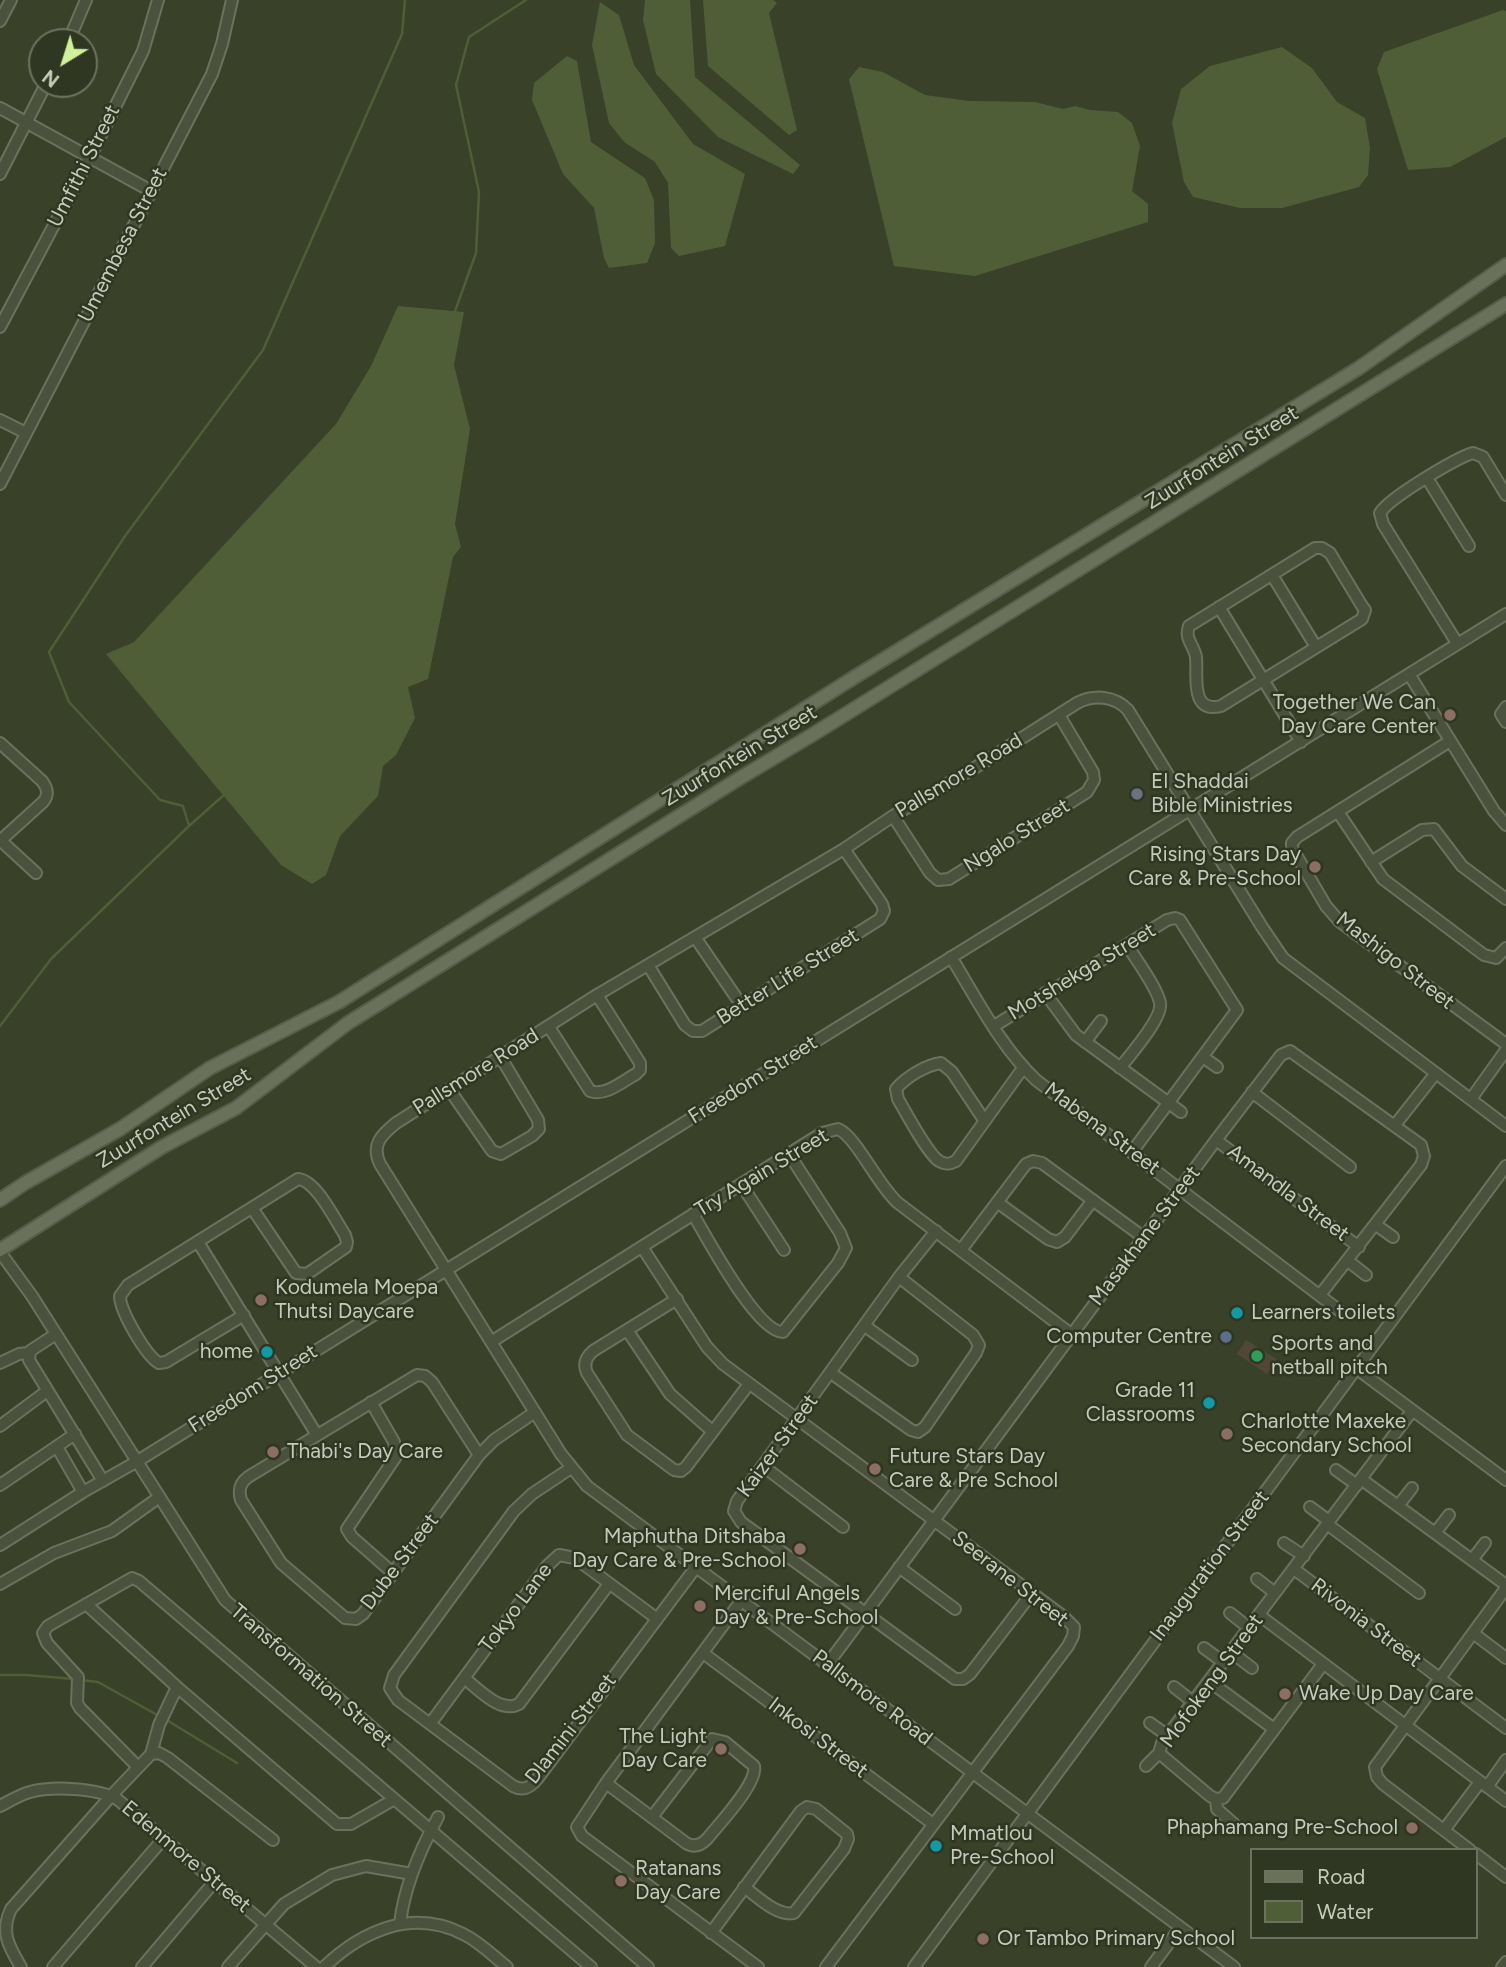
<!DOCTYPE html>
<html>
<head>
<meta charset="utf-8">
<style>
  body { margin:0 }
  #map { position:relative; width:1506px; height:1967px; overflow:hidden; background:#394129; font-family:Figtree,sans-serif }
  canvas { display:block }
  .legend { position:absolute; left:1250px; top:1848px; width:228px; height:91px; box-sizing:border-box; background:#2f3622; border:2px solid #6b725f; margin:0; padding:9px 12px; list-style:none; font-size:21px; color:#c4cbba }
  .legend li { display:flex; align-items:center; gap:14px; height:35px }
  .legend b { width:35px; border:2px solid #6b725f }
  .north { position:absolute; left:28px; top:28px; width:70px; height:70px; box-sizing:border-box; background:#2f3622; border:2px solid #6b725f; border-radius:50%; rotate:218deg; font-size:19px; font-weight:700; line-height:28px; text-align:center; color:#c4cbba }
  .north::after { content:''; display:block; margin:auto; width:24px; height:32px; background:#cff199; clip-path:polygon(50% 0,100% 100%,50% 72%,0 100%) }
</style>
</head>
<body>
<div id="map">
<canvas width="1506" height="1967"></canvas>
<ul class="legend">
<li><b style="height:9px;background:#69715b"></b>Road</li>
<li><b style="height:19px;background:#505e37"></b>Water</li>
</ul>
<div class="north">N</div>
</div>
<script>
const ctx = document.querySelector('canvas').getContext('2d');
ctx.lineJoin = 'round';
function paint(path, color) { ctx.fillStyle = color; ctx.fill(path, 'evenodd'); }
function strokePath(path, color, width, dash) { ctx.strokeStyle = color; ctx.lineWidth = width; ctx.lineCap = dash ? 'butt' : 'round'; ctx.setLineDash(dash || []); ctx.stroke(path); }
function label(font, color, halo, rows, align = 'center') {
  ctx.font = font + ' Figtree,sans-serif'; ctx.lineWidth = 5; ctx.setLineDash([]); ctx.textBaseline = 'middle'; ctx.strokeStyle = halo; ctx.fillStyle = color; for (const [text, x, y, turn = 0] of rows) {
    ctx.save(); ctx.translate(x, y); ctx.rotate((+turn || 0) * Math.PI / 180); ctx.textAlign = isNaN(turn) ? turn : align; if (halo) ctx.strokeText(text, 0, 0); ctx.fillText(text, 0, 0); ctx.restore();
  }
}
const green = new Path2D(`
  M1246,1340L1277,1359L1267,1374L1237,1354Z`);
const water = new Path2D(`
  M645,0H690L695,77L800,165L793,174L718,137L656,74L643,20Z
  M703,0H773L777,3L769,13L797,130L789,135L708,66Z
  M600,2L619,15L634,65L693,144L745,174L725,246L679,256L671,248L668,183L655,162L624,142L609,123L592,45Z
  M1503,10L1506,11V137L1450,167L1408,170L1377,69L1384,52Z
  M1282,47L1312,68L1337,102L1365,118L1370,148L1368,175L1359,187L1282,208H1240L1193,197L1184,182L1172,123L1181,89L1210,66Z
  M567,56L577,61L591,142L645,178L654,200L655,243L647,263L609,268L604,258L594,208L563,174L532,100L534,83Z
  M859,67L883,72L925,95L969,101L1035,102L1063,109L1075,106L1090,110L1118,112L1132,123L1140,146L1132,191L1148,204V222L975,276L894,266L849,79Z
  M398,306L464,312L454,365L470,429L455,524L461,547L453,557L428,679L408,687L415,718L396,755L383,766L378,796L340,836L326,875L312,884L281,865L106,654L134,642L336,424L371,366Z`);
const stream = new Path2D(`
  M454,314L476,253L479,192L456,85L469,37L526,0
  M189,826L225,794
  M0,1026L51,959L189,826L183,806L160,800L69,702L49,652L125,536L263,350L402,34L405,0
  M0,1675H26L74,1679
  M80,1680L98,1682L159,1716
  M165,1719L237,1763`);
const minor = new Path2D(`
  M0,21L11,0
  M68,42L86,0
  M0,108L151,191
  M0,174L46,84
  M0,327L90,157L143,51L158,0
  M0,420L26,433
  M1427,478L1469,546
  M0,484L212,74L222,44L232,0
  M1315,548H1322L1330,553L1362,606L1365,610L1362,619L1221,706C1189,714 1198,674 1196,657C1194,645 1184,639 1189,626Z
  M1272,575L1316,647
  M1219,607L1301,742
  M1457,643L1383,524L1380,513C1389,498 1456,458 1473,453L1483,457L1506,495
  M1409,674L1494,811L1506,825
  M1506,707L1501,714L1506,722
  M1450,741L1297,837L1292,843V848L1326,906L1339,921L1506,1044
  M0,743L42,781C48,789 49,795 43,802L1,840
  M1338,812L1383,879L1484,955L1496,958L1506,948
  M893,816L930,873L938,880L949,879L1087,792L1094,780L1093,772L1059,715
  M0,840L36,873
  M1371,862L1422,830L1434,829L1462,866L1506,899
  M695,937L742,1006
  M951,957C977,999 1000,1046 1036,1080L1340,1311
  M648,965L685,1025L693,1031H702L880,919L884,911L882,904L844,849
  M1045,993L1076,1035L1181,1112
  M994,1026L1167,920L1175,918L1180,920L1237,1010L1132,1152
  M549,1027L590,1091C605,1097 623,1081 636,1074L640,1070V1063L597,995
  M1085,1042L1101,1021
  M1203,1057L1217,1067
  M1120,1068C1130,1055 1163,1018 1160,1003C1158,989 1135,958 1127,945
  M449,1089L492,1151L501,1154L532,1136L539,1129L538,1120L500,1056
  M1252,1092L1350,1167
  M1471,1099L1506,1050
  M984,1120L952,1072L941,1063C926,1065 906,1077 896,1089L898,1099C906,1113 928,1154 939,1161C946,1165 950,1164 956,1161L1023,1068
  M1395,1125L1436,1073
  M1216,1140L1359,1247
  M741,1184L784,1250
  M997,1202L1048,1239L1057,1242L1065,1237L1093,1200
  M693,1214C707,1238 757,1332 783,1332L838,1263L846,1248L840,1233L789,1154
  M1376,1225L1393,1237
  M936,1231L899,1277L737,1501L734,1511L741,1522L955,1679H963L970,1674L1032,1593
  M198,1242L317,1435
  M642,1247L707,1347L723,1364L1063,1616L1074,1627L1073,1636L1068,1646L826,1967
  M961,1250L1026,1164L1033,1161L1042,1163L1143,1237
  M0,1252L32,1296L225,1600L648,1967
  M1348,1261L1366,1275
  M677,1299L593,1351C586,1357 583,1364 587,1373L627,1435L674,1470L681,1471L686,1467L749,1384
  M244,1315L166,1362L159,1363C146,1356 120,1311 120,1296L128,1285L298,1179C316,1180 335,1220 345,1235L347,1242L346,1247L307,1274L296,1273L252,1208
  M865,1326L912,1360
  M627,1330L670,1394L712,1431
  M56,1334L30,1351L29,1360L103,1481
  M491,1342L822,1133L838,1129C856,1136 878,1186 898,1203L1071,1334
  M0,1363L19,1354L28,1353
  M1357,1369L1506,1480
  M831,1373L911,1430L918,1432L925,1427L976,1353L979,1345L973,1335L899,1277
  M371,1402L394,1442L397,1455L347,1529L352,1537L393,1573
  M0,1426L47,1391
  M57,1447L83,1492
  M479,1455L432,1382L425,1376L417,1375L248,1477C240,1483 238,1490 241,1500L281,1563L345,1618L356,1619L363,1614L479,1455L494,1440L535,1412
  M763,1466L843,1527
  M571,1468L532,1494L514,1511L394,1675L390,1688L398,1700L513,1786C524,1792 531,1787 538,1778L696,1567
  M1336,1470L1357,1485
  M1361,1479L1506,1585
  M0,1485L75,1434
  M1398,1506L1412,1488
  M1310,1507L1329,1521
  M1327,1524L1419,1593
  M1435,1533L1449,1515
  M1284,1543L1304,1556
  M0,1545L83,1492L136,1462L1506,614
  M1472,1560L1485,1543
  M899,1567L955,1609
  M1294,1569L1506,1728
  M1257,1579L1275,1593
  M0,1584L54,1553L112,1531L158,1498
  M741,1601L606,1783L577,1827L582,1836L758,1967
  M86,1604L177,1687L159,1725L151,1754
  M1230,1613L1249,1628
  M1259,1615L1506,1801
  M1473,1633L1506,1658
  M1204,1648L1223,1662
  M1231,1652L1252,1668
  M703,1653L933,1824
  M827,1665L1216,1140L1281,1055L1290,1051L1421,1145L1424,1156L1421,1165L1320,1295
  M464,1678C479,1689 500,1714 519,1704L609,1584
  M1209,1681L1274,1729
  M177,1687L337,1824H351L393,1800
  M1174,1687L1193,1702
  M1150,1723L1168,1736
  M430,1724L547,1566L559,1555L575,1558L656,1618
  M1159,1753L1210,1796L1216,1799L1223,1798L1323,1664
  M137,1766L80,1708L77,1703L78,1677L47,1643L43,1633L48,1626L132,1578L139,1581L591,1967
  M1146,1766L1159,1753L1162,1743L1412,1411
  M606,1783L686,1843C694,1848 701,1845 707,1839C719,1824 758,1783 754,1766L725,1742L712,1739L652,1817
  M1487,1787L1506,1760
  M1216,1799L1217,1809L1234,1824
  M0,1806C10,1801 19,1795 30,1792C52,1786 97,1788 117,1799L316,1967
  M1444,1830L1480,1782
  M1470,1850L1383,1784L1377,1777L1375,1767L1506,1588
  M1476,1854L1506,1877
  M400,1924C404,1886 420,1850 438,1817
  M711,1933L801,1811L807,1807L816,1809L847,1834L848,1839L844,1849L794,1913C777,1917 757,1896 744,1887
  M21,1967C9,1947 0,1932 11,1909L111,1796L151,1754L159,1753L168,1758L273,1840
  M53,1967L164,1838
  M142,1967L215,1881
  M228,1967L284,1904L332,1875L366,1866L412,1874
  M324,1967C362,1931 412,1908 463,1934C480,1942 493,1956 507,1967
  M914,1967L1506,1166
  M1151,1967L1180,1928
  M1234,1967L587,1486L561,1454L380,1164C371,1145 381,1135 396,1123L597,995L844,849L893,816L981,764L1077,703C1094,694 1115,696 1128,710L1262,927L1283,958L1506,1126
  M1502,1967L1506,1962`);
const major = new Path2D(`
  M0,1200L25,1183L120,1129L210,1068L339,1002L858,675L1359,368L1506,265
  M0,1250L162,1147L236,1108L348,1023L740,778L812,735L1506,304`);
const markers = [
  [1450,715,7,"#8d6e63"],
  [1137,794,7,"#6b7280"],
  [1315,867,7,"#8d6e63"],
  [261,1300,7,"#8d6e63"],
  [1237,1313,7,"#0f9aa8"],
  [1226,1337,7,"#5c6f8a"],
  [267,1352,7,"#0f9aa8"],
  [1257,1356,7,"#2e9e5b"],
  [1209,1403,7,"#0f9aa8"],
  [1227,1434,7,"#8d6e63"],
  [273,1452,7,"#8d6e63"],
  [875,1469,7,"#8d6e63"],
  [800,1549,7,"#8d6e63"],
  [700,1606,7,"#8d6e63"],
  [1285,1694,7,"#8d6e63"],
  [721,1749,7,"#8d6e63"],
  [1412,1828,7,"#8d6e63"],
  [936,1846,7,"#0f9aa8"],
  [621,1881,7,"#8d6e63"],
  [983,1939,7,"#8d6e63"]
];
const streetNames = [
  ["Umfithi Street",84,166,-63],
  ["Umembesa Street",123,245,-63],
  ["Zuurfontein Street",1222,458,-32],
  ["Zuurfontein Street",740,756,-31],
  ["Pallsmore Road",959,776,-31],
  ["Ngalo Street",1017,836,-32],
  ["Mashigo Street",1395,961,38],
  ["Motshekga Street",1082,972,-31],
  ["Better Life Street",788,977,-32],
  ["Pallsmore Road",476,1072,-32],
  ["Freedom Street",753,1080,-32],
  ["Zuurfontein Street",174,1118,-31],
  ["Mabena Street",1102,1129,37],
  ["Try Again Street",762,1173,-31],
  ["Amandla Street",1288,1193,37],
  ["Masakhane Street",1145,1236,-53],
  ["Freedom Street",253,1389,-32],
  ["Kaizer Street",778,1446,-54],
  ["Dube Street",400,1562,-53],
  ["Inauguration Street",1210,1566,-53],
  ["Seerane Street",1010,1579,38],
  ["Tokyo Lane",516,1608,-53],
  ["Rivonia Street",1366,1623,37],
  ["Transformation Street",311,1676,41],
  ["Mofokeng Street",1212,1681,-54],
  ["Pallsmore Road",872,1698,37],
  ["Dlamini Street",571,1729,-52],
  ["Inkosi Street",818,1738,37],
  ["Edenmore Street",186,1857,40]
];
const poiNames = [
  ["Together We Can",1436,703,"right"],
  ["Day Care Center",1436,727,"right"],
  ["El Shaddai",1151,782],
  ["Bible Ministries",1151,806],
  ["Rising Stars Day",1301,855,"right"],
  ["Care & Pre-School",1301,879,"right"],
  ["Kodumela Moepa",275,1288],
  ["Thutsi Daycare",275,1312],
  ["Learners toilets",1251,1313],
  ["Computer Centre",1212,1337,"right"],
  ["Sports and",1271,1344],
  ["netball pitch",1271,1368],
  ["home",253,1352,"right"],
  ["Grade 11",1195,1391,"right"],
  ["Classrooms",1195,1415,"right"],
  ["Charlotte Maxeke",1241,1422],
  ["Secondary School",1241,1446],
  ["Thabi's Day Care",287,1452],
  ["Future Stars Day",889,1457],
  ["Care & Pre School",889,1481],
  ["Maphutha Ditshaba",786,1537,"right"],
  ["Day Care & Pre-School",786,1561,"right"],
  ["Merciful Angels",714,1594],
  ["Day & Pre-School",714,1618],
  ["Wake Up Day Care",1299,1694],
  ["The Light",707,1737,"right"],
  ["Day Care",707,1761,"right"],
  ["Phaphamang Pre-School",1398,1828,"right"],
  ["Mmatlou",950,1834],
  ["Pre-School",950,1858],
  ["Ratanans",635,1869],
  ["Day Care",635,1893],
  ["Or Tambo Primary School",997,1939]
];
paint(green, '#504737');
paint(water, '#505e37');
strokePath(stream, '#505e37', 2.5);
strokePath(minor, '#6a715e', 14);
strokePath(major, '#565d4a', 16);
strokePath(minor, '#4a513d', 10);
strokePath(major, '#69715b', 12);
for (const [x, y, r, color] of markers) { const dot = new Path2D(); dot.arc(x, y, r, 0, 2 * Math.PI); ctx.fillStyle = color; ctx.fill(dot); strokePath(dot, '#2f3622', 2.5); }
label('21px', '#c4cbba', '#2f3622', streetNames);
label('21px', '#c4cbba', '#2f3622', poiNames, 'left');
</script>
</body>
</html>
